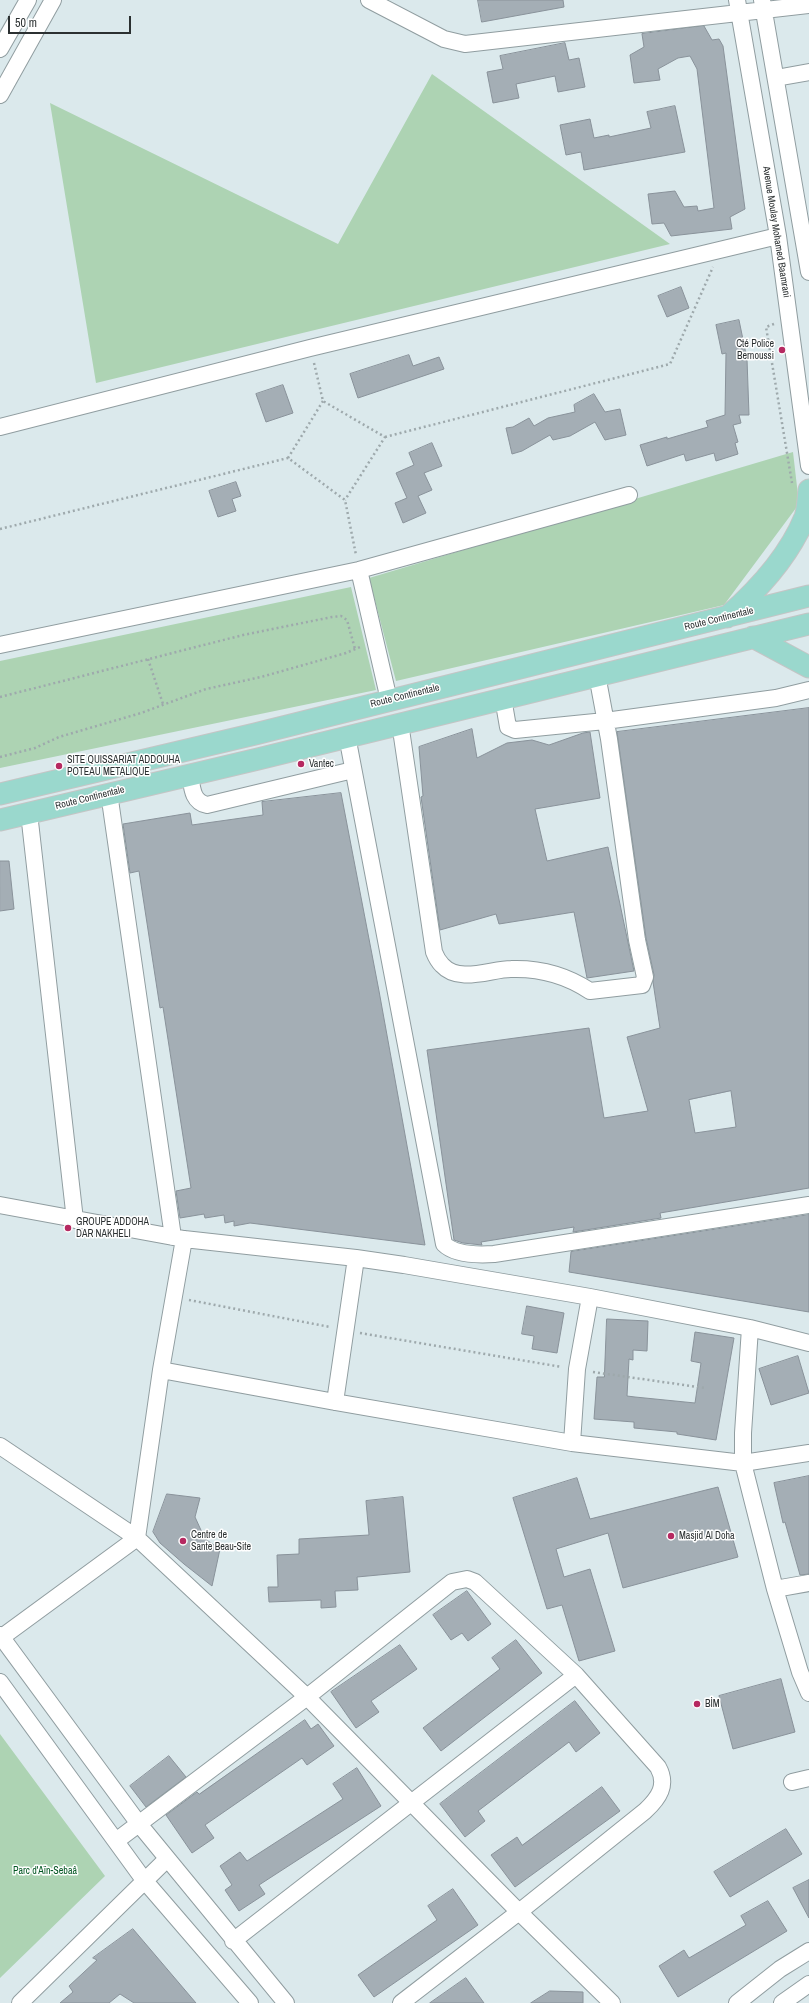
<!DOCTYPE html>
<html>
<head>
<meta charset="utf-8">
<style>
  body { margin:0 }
  #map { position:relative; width:809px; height:2003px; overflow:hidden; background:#dbe9ec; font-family:"Archivo Narrow",sans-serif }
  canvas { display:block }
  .scale { position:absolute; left:8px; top:16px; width:123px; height:18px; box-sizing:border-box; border:2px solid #2b3031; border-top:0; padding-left:5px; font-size:12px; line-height:14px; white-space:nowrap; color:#2b3031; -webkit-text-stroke:3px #fff; paint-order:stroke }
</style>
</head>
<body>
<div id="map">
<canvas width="809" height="2003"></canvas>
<div class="scale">50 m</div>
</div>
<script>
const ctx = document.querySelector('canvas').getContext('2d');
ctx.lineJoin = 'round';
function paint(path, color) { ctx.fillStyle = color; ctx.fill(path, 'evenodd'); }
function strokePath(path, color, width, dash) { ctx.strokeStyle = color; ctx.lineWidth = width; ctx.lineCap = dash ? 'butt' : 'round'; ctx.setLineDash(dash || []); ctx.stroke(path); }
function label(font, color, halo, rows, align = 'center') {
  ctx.font = font + ' "Archivo Narrow",sans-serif'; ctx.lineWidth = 3; ctx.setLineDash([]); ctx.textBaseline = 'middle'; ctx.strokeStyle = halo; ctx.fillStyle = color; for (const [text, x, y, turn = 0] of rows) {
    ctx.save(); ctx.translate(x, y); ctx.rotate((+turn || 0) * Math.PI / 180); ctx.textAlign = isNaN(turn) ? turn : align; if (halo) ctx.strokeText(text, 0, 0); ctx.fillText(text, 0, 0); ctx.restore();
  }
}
const green = new Path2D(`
  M432,74L670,244L96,383L50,103L338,244Z
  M793,452L799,504L724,605L396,681L369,578Z
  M351,587L376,690L0,768V661Z
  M0,1734L105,1876L0,1978Z`);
const building = new Path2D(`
  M478,0H563L564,7L482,22Z
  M704,26L712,40L719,39L723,46L745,209L730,217L732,229L671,236L664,223L652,224L648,194L675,191L684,207L697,206L698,211L714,208L697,69L690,56L678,58L658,69L660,80L634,83L630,55L644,47L642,34Z
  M565,43L569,60L579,58L585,87L558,92L555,76L516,84L519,98L493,103L487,72L503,69L500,56Z
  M675,106L685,152L584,170L581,152L566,155L560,125L590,119L594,138L609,135V137L651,128L647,112Z
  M681,287L689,308L667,317L658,296Z
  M739,320L747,359L749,415H739L741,423L733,425L738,442L735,443L738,454L716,461L714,453L686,461L684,454L647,466L640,445L667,437V439L708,427L706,421L725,415L726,353L722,354L716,325Z
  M409,355L413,366L439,357L444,369L358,398L350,374Z
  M283,385L293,413L266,422L256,394Z
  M594,394L605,412L620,409L626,435L605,440L595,422L570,436L553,440L550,435L522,451L512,454L506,428L513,427L529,418L534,426L548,418L575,412L574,405Z
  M432,443L442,466L424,473L432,490L418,496L426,513L403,523L395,503L407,498L396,473L414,465L409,453Z
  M236,482L241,496L232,499L236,511L218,517L209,491Z
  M809,708V1188L660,1213L661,1218L573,1232L574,1227L481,1242L482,1245L463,1243L454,1240L427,1050L589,1028L604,1118L648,1111L627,1037L660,1028L653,982L654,975L646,938L617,732ZM731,1091L736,1127L695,1133L689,1100Z
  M472,729L477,758L507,743L532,740L549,745L583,733L590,732L600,798L535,809L547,861L608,847L634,971L587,978L574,912L499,924L496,914L440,930L421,797L423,796L419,747Z
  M341,793L379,991L425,1245L250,1223L234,1226V1221L225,1223L224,1215L205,1218L204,1214L180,1218L176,1191L191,1188L163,1007L160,1008L139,871L130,873L123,824L190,813L192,825L263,815L262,802Z
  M0,861H9L14,909L0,911Z
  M809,1215V1312L569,1272L571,1252Z
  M527,1306L564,1313L557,1353L532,1349L534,1336L522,1334Z
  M607,1319L648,1321L647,1351L633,1350V1360L629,1359L627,1396L635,1397L695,1403L701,1363L691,1361L695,1332L734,1338L716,1440L677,1434V1432L634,1428V1422L594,1419L597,1377H604Z
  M798,1356L809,1393L771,1405L759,1369Z
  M809,1476V1574L800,1575L785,1522L783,1523L774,1483Z
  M577,1478L590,1519L718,1487L738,1557L623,1588L608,1533L556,1549L564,1577L590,1569L615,1651L579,1661L562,1605L547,1609L513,1498Z
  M167,1494L200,1498L195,1517L205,1539L220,1549L212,1586L184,1564L160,1543L153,1532Z
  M403,1497L410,1572L357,1577L358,1590L335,1591L336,1607L321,1608V1600L269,1602L268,1587H278L277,1555L299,1554V1539L369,1535L366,1501Z
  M467,1591L491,1624L468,1641L462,1633L451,1640L433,1615Z
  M516,1640L542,1673L441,1751L423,1728L500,1669L492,1658Z
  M400,1645L417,1669L371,1701L379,1712L356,1728L331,1692Z
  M781,1679L795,1732L733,1749L719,1696Z
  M575,1701L600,1733L576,1752L569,1742L478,1811L485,1821L465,1837L440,1804Z
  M305,1720L311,1729L318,1724L334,1746L307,1765L302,1758L205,1825L214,1838L192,1853L166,1815L197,1792L199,1794Z
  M169,1756L186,1777L146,1807L130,1786Z
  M357,1768L381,1806L259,1885L265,1894L239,1911L225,1890L232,1885L220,1866L240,1852L247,1861L343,1799L333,1784Z
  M602,1787L620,1811L515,1887L491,1855L517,1837L522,1845Z
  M786,1829L802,1854L730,1897L714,1872Z
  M809,1880V1918L793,1888Z
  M453,1889L478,1925L374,1997L358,1975L437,1920L428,1906Z
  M768,1901L787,1931L678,1997L659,1966L684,1950L689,1958L746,1925L741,1916Z
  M133,1929L196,2003H134L120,1994L109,2003H60L73,1992L69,1986L97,1960L93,1958Z
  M466,1978L484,2003H430Z
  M550,1991L583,1992V2003H531Z`);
const path = new Path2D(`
  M774,324L766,327L792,483
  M314,363L323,401L385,437L345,500
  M323,401L288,458L345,500L356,555
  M385,437L670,364L713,267
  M0,529L288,458
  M148,659L163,704
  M0,697L243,635L332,617L341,616L347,620L355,649
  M0,757L35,748L59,737L141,713L206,689L261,677L346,653L360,647
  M189,1300L330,1327
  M360,1333L562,1367
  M593,1372L705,1388`);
const minor = new Path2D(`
  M369,0L444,39L465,44L809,5
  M737,0L778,236L809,466
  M762,0L809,272
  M0,49L28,0
  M776,78L809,72
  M0,95L53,0
  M0,427L310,348L778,236
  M359,570L389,700
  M0,645L359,570L629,495
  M503,698L508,727L515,730L605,721L776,698L809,690
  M400,723L434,952C436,957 439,962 442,965C459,984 491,969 511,969C539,968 566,975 590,991L642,985L645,977L637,940L609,739L597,675
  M347,736L444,1244C455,1255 479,1255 494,1254L809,1205
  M190,774C192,787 192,802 207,805L353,770
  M109,793L173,1237
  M29,813L75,1220
  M0,1205L184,1239L356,1258L404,1265L590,1297L750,1328L809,1343
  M750,1328L743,1433V1463L775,1589L800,1672L809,1693
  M161,1370L335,1402L572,1443L743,1463L809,1453
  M335,1402L356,1258
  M572,1443L577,1369L590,1297
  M0,1446L137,1538L307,1697L519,1912L612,2003
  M775,1589L809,1583
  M0,1635L139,1824L286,2003
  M2,1637L137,1538L161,1370L184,1239
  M0,1682L144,1880L250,2003
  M792,1782L809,1778
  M116,1841L307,1697L452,1582L467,1579L475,1582L576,1675L658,1767C668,1785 659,1798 645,1811L519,1912L401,2003
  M233,1941L576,1675
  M20,2003L167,1859
  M737,2003L780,1969L809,1951
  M782,2003L809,1984`);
const major = new Path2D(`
  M727,617C758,590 789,556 805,517C808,509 808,498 809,490
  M753,637L809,667
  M0,794L255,734L809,596
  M0,820L258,759L809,624`);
const markers = [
  [782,350,4,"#b62961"],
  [301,764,4,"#b62961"],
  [59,766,4,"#b62961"],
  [68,1228,4,"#b62961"],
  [671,1536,4,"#b62961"],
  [183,1541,4,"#b62961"],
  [697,1704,4,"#b62961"]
];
const streetNames = [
  ["Avenue Moulay Mohamed Baamrani",776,232,81],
  ["Route Continentale",719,619,-14],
  ["Route Continentale",405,696,-14],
  ["Route Continentale",90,798,-14]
];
const poiNames = [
  ["Cté Police",774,344,"right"],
  ["Bernoussi",774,356,"right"],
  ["SITE QUISSARIAT ADDOUHA",67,760],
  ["POTEAU METALIQUE",67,772],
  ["Vantec",309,764],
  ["GROUPE ADDOHA",76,1222],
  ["DAR NAKHELI",76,1234],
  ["Centre de",191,1535],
  ["Sante Beau-Site",191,1547],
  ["Masjid Al Doha",679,1536],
  ["BİM",705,1704]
];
const parkNames = [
  ["Parc d'Aïn-Sebaâ",45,1871]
];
paint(green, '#add3b3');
paint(building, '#a4aeb5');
strokePath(building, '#89929a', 1);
strokePath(minor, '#909da0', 18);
strokePath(major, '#c4c5c5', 23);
strokePath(path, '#9ea9ac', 2.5, [2, 3]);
strokePath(minor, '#fff', 16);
strokePath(major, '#9ad8cd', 21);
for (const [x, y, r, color] of markers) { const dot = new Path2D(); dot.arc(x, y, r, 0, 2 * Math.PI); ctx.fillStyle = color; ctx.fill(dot); strokePath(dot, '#fff', 1.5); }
label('10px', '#2b3031', '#fff', streetNames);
label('10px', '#2b3031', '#fff', poiNames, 'left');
label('10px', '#005521', '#fff', parkNames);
</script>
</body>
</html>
